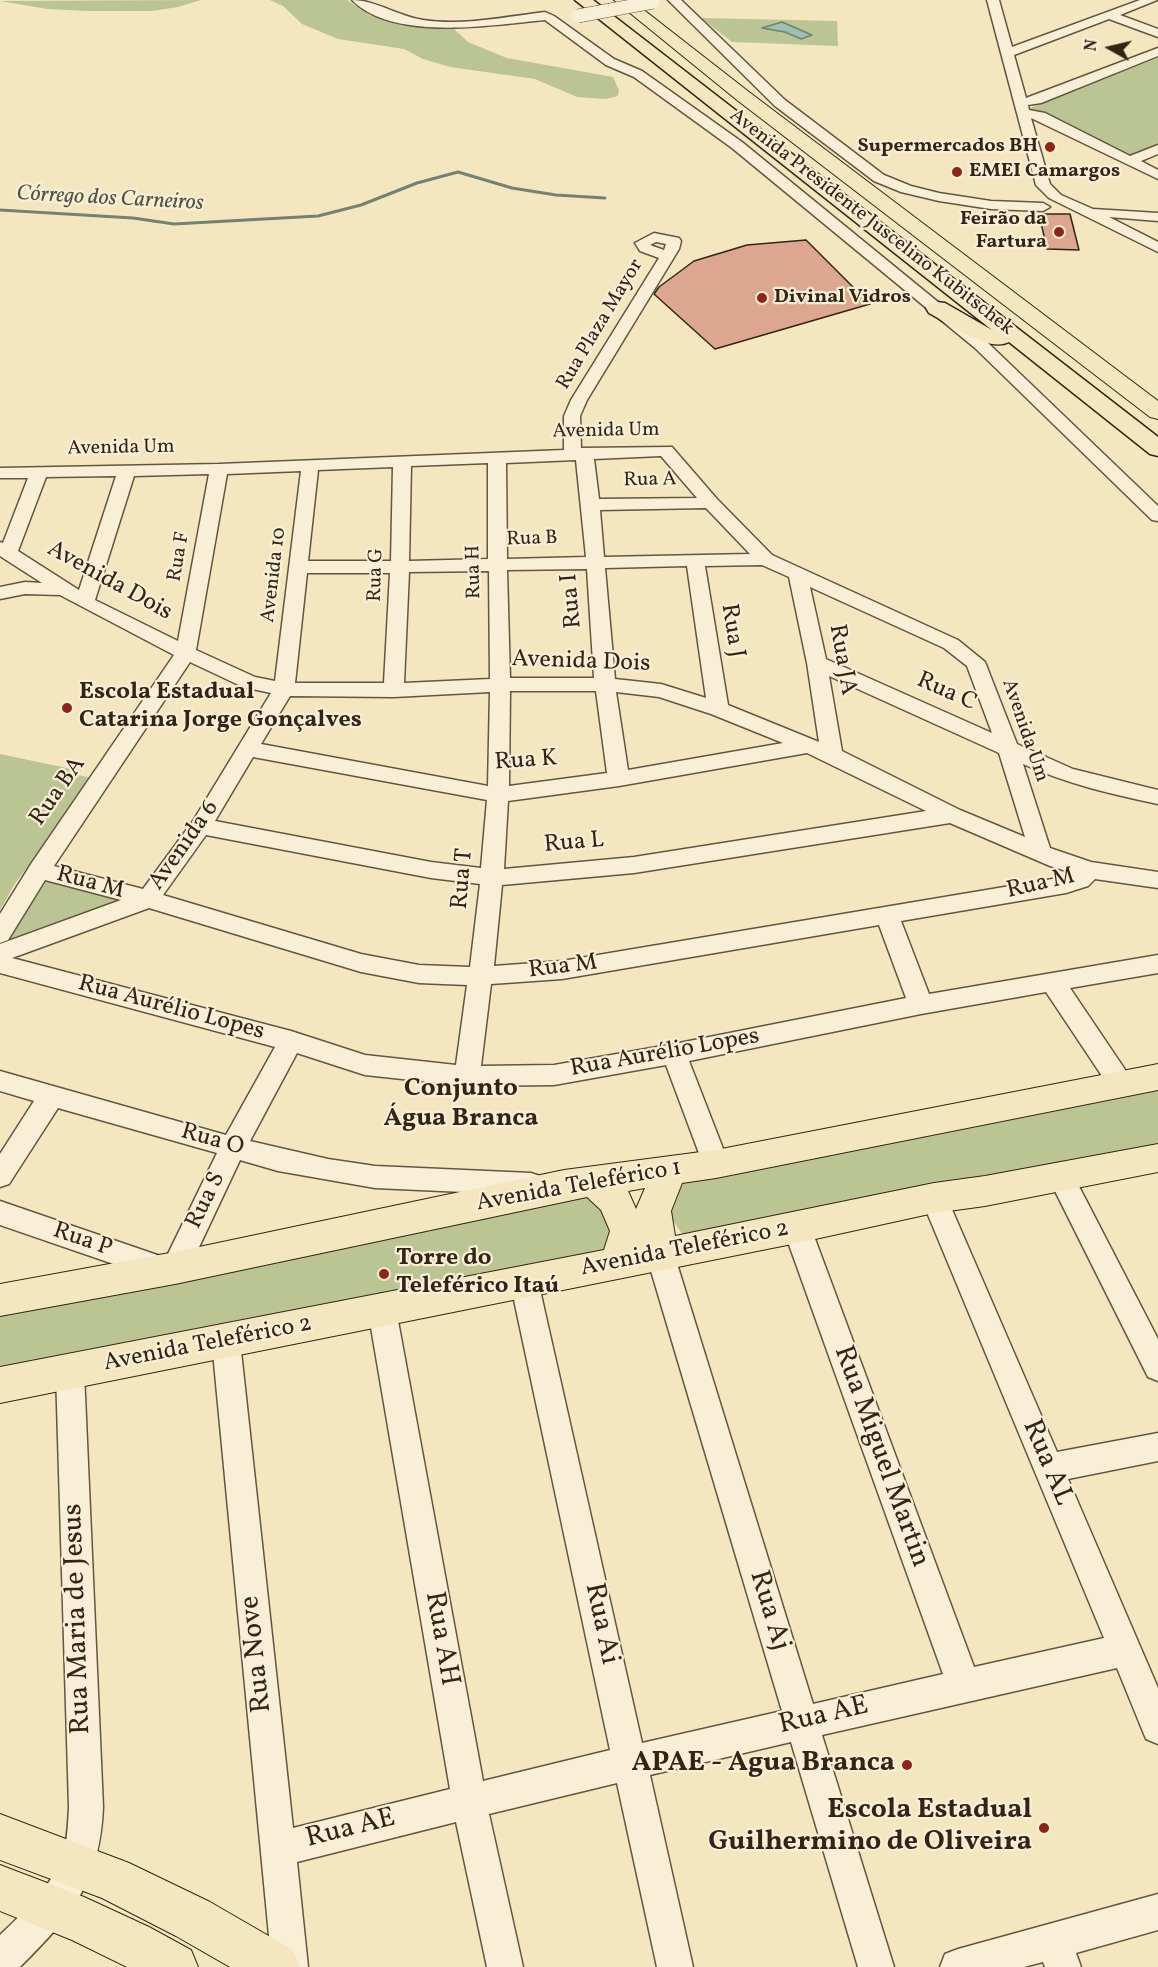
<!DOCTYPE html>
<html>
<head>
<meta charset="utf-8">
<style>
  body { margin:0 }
  #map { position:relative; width:1158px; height:1967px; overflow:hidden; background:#f4e7c0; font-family:Vollkorn,serif }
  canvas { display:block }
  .north { position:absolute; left:1080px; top:18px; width:60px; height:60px; -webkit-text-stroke:4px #f8efd6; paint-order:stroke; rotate:278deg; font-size:16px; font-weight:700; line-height:24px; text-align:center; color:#332515 }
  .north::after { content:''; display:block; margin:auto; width:21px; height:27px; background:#332515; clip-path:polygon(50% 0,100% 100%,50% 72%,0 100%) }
</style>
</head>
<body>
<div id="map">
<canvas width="1158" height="1967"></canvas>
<div class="north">N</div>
</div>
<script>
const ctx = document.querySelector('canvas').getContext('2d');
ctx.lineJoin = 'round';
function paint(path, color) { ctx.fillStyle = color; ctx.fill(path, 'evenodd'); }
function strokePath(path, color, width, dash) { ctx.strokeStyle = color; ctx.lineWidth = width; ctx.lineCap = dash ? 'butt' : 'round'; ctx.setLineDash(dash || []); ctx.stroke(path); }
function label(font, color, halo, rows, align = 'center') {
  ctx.font = font + ' Vollkorn,serif'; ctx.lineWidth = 4.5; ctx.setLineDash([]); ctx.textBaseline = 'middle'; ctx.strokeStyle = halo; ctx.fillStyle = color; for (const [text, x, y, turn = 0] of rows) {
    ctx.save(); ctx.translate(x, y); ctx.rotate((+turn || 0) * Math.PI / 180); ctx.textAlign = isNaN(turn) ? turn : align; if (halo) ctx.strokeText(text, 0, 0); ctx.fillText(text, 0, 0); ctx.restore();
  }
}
const green = new Path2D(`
  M201,0L178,7L152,11H85L47,9L0,1Z
  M270,0H347L369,15L395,23L454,29L468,42L507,58L613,77L619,90L618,96L606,99L577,97L535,79L450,67L423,59L404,49L338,39L302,24L283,6Z
  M701,18L837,21L838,46L732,42Z
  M1158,58V146L1128,158L1030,108Z
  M0,754L81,771L78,775L93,778L14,885L0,910Z
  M39,870L148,899L0,953V934Z
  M1158,1085V1149L685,1238L672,1219V1185Z
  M585,1193L616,1225L610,1252L0,1374V1305Z`);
const water = new Path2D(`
  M782,22L812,35L801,39L785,32L762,28Z`);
const stream = new Path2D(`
  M0,210L133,218L174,224L318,216L361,205L417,183L458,172L512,188L556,195L605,198`);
const building = new Path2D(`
  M1039,214H1070L1079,250L1047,249Z
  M806,240L870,304L715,349L654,294L659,287L694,261L747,245Z`);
const minor = new Path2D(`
  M352,0C375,0 398,16 423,20C463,26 505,17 545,12L554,16L614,59L642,71L742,142L987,342L1158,506V521L1152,520L975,348L732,148L634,77L606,65L545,20C493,25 393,42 352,0Z
  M668,0H681L785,100L884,175L911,186L939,193L991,201L1043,203L1050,207L1043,211L991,209L939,201L901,192L874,181L775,106Z
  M987,0H999L1012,47L1140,0H1157L1120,15L1158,29V37L1109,19L1014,55L1026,98L1158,48V56L1041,103L1028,105L1029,110L1045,113L1130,156L1158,145V154L1141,161L1158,170V179L1031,118L1050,184L1061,195L1093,209L1158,213V221L1109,217L1158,242V252L1049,198L1036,185Z
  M654,233L679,238L681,241L679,249L587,400L580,416L581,448L672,447L717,499L772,555L958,640L985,662L1017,744L1073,769L1158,790V804C1111,794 1067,784 1023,764L1050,848L1091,862L1158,872V888L1095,879L1088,886L1066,893L901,921L929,994L1158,955V973L1070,988L1130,1077L1134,1084L1130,1091L1121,1094L1112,1091L1046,992L921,1014L689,1061L729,1164L725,1172L716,1175L707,1172L703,1164L666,1065L554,1085L467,1086L365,1075L297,1053L250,1141L328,1159L375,1166L531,1173L540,1176L544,1184L540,1192L531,1195L375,1188L278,1171L240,1160L185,1277L163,1281L0,1225V1201L166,1258L217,1153L58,1108L9,1184L0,1187V1154L34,1101L0,1091V1071L226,1135L275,1047L0,973V944L121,900L45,880L8,940L0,943V914L31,864L174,655L60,595L25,594L0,599V587L25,582L42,583L0,556V542L3,543L28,478H0V468L219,464L564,450V416L571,400L659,258L640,251L635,243ZM656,242L666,244L664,250L650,245ZM661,456L697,498L599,499L594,459ZM576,460L586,557L507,559L506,463ZM488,463V559L409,561L411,466ZM393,467L391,561H308L318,470ZM301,471L275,681L255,677L196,650L227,474ZM209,474L178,641L95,600L134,476ZM116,476L79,590L18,551L46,477ZM706,508L750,554L604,557L600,510ZM762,565L789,577L807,663L819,742L728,705L705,566ZM687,566L706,698L661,684L615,679L605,568ZM587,569L594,678H510L507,570ZM489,571L490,679L404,683L409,572ZM307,573H390L384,683H295ZM810,587L944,648L967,666L992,733L826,659ZM190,662L243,687L271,693L193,821L143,889L54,866ZM829,676L999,753L1025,837L960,810L842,751ZM510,691H596L607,773L509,786ZM490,692L488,786L261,744L290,696L394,697ZM616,692L659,697L711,714L783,743L628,770ZM807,753L926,811L634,857L504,869L508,801L619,786ZM253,757L487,800L481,868L431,862L215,821ZM950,823L1050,866L1073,873L1064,877L562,961L494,966L502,885L634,873ZM206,835L431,878L480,884L470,967L419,965L361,954L163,895ZM149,908L361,972L419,983L467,985L456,1065L365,1055L291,1031L12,958ZM879,925L906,998L674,1044L554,1065L481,1066L491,984L562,979Z
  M1061,1166L1070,1169L1158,1339V1381L1148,1377L1048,1177L1052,1169Z
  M934,1187L943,1190L947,1198L1057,1452L1158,1433V1461L1068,1479L1158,1688V1744L1146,1739L1117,1668L822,1735L894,1967H858L791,1742L650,1775L693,1967H657L617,1783L489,1814L523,1967H487L456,1822L297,1862L308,1967H272L212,1342L216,1333L226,1329L236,1333L240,1342L293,1828L450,1789L368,1310L372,1301L382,1297L392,1301L396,1310L483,1781L610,1750L510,1281L514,1272L524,1269L534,1272L538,1281L642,1743L782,1711L646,1254L650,1246L660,1242L670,1246L674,1254L813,1704L943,1674L783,1228L787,1220L797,1216L807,1220L811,1228L974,1667L1104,1638L921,1198L925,1190Z
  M70,1359L80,1363L84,1372L103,1807C100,1883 71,1916 20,1967H0V1935C23,1913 53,1886 63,1854C68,1839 68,1822 69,1807L56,1372L60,1363Z
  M1158,1894V1930L1076,1953L1081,1967H1045L1043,1962L1024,1967H940L945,1954L958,1949Z`);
const major = new Path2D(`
  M614,0H631L749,92L1158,401V419L1150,417L737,100Z
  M1158,1064V1090L716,1178L682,1183L671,1211L675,1236L934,1183L985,1176L1158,1144V1172L985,1206L934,1213L797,1243L0,1403V1367L604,1250L610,1231L601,1210L587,1197L175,1284L0,1316V1284L175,1252L564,1170L716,1150ZM645,1188L636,1209L628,1191Z
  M0,1814L129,1863L210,1902L293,1950L300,1967H230L176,1936L102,1898L0,1860Z
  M0,1865L84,1897L149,1927L191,1950L198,1967H127L72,1940L0,1911Z`);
const highway = new Path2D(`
  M575,0H593L1158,437V456L1150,454L1009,342C988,353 948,323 929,313L926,308L929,303L937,302L945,303L992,330Z`);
const minorBridge = new Path2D(`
  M578,16L653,2`);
const markers = [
  [1050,147,6,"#8f2418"],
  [957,172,6,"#8f2418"],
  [1059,232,6,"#8f2418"],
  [762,298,6,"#8f2418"],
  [67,708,6,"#8f2418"],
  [384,1274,6,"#8f2418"],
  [907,1765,6,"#8f2418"],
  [1044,1828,6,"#8f2418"]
];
const farPoinames = [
  ["Supermercados BH",1038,147],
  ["EMEI Camargos",969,172,"left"],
  ["Feirão da",1047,220],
  ["Fartura",1047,243],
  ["Divinal Vidros",774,298,"left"]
];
const farStreetnames = [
  ["Avenida Presidente Juscelino Kubitschek",871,223,38],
  ["Rua Plaza Mayor",601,325,-59],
  ["Avenida Um",606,432,-1],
  ["Avenida Um",121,449,-1],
  ["Rua A",650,481,-1],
  ["Rua B",532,540,-2],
  ["Rua F",180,557,-80],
  ["Rua H",475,572,-91],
  ["Avenida 10",275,575,-83],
  ["Rua G",377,575,-88],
  ["Avenida Um",1024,731,71]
];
const farWaternames = [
  ["Córrego dos Carneiros",110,200,3]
];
const streetNames = [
  ["Avenida Dois",109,582,29],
  ["Rua I",573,601,-95],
  ["Rua J",731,631,81],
  ["Rua JA",841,660,80],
  ["Avenida Dois",581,663,2],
  ["Rua C",946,693,24],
  ["Rua K",526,762,-4],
  ["Rua BA",59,792,-55],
  ["Rua L",574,844,-5],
  ["Avenida 6",185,846,-55],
  ["Rua T",464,879,-85],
  ["Rua M",90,884,15],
  ["Rua M",1041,885,-13],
  ["Rua M",563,968,-7],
  ["Rua Aurélio Lopes",171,1009,15],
  ["Rua Aurélio Lopes",665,1054,-10],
  ["Rua O",212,1141,16],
  ["Avenida Teleférico 1",579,1187,-10],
  ["Rua S",207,1201,-64],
  ["Rua P",82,1241,19],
  ["Avenida Teleférico 2",685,1250,-11],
  ["Avenida Teleférico 2",208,1345,-11]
];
const poiNames = [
  ["Escola Estadual",79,694],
  ["Catarina Jorge Gonçalves",79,722],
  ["Torre do",396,1260],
  ["Teleférico Itaú",396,1288]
];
const neighbourhoodNames = [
  ["Conjunto",461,1090],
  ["Água Branca",461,1120]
];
const nearStreetnames = [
  ["Rua Miguel Martin",880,1457,70],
  ["Rua AL",1046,1463,67],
  ["Rua Aj",768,1611,73],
  ["Rua Maria de Jesus",79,1619,-92],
  ["Rua Ai",600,1624,78],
  ["Rua AH",440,1639,80],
  ["Rua Nove",258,1654,-96],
  ["Rua AE",824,1717,-13],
  ["Rua AE",351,1830,-14]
];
const nearPoinames = [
  ["APAE - Agua Branca",895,1765],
  ["Escola Estadual",1032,1812],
  ["Guilhermino de Oliveira",1032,1844]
];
paint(green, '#bac593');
paint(water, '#9cc0b1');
strokePath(water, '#728273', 1.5);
strokePath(stream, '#728273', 3);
paint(building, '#dca691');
strokePath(building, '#332515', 1.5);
strokePath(minor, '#635640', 3);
strokePath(major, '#332515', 2);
strokePath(highway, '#332515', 3);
paint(minor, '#f8efd6');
paint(major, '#f4e7c0');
paint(highway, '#f4e7c0');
strokePath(minorBridge, '#635640', 14, []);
strokePath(minorBridge, '#f8efd6', 13);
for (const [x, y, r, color] of markers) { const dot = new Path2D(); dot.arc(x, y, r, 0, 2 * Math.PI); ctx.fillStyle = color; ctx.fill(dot); strokePath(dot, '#f8efd6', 2); }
label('bold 20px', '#332515', '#f8efd6', farPoinames, 'right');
label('20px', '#332515', '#f8efd6', farStreetnames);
label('italic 22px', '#525444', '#f8efd6', farWaternames);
label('24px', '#332515', '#f8efd6', streetNames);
label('bold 24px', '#332515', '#f8efd6', poiNames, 'left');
label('bold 26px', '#332515', '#f8efd6', neighbourhoodNames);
label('28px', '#332515', '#f8efd6', nearStreetnames);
label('bold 28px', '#332515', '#f8efd6', nearPoinames, 'right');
</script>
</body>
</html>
